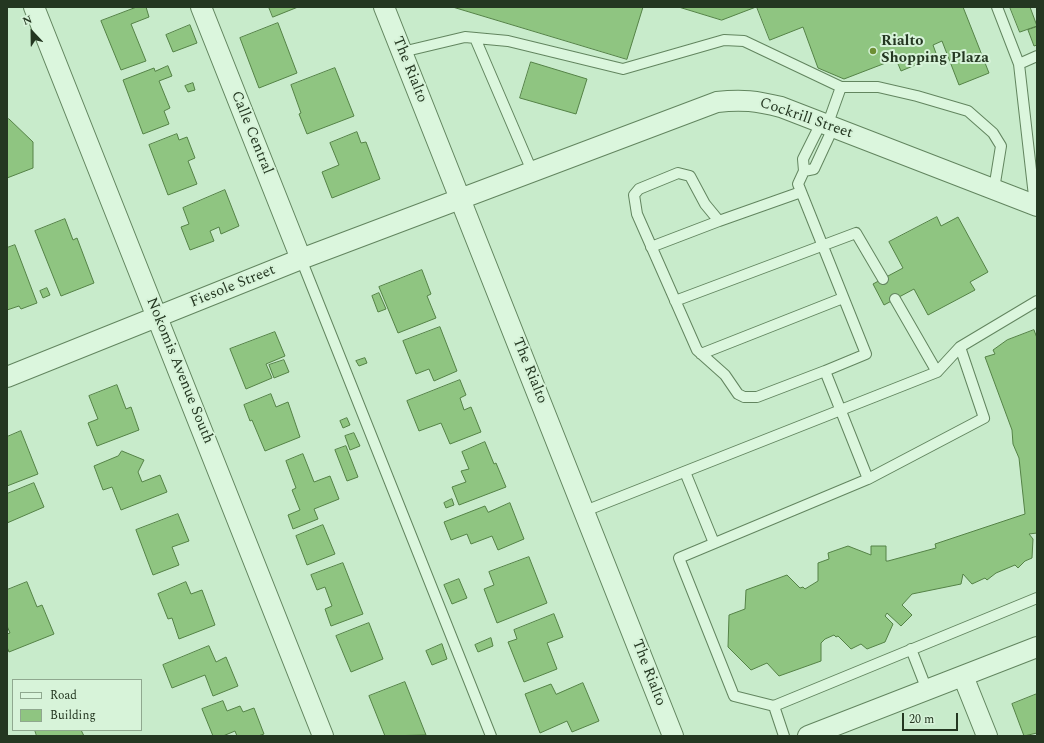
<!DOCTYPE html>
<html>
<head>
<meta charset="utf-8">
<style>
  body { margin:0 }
  #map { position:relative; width:1044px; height:743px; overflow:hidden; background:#c8ebcb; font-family:Spectral,serif }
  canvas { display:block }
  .frame { position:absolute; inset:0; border:8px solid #243721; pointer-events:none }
  .legend { position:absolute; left:12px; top:679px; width:130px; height:52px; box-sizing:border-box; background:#d7f3d9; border:1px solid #8fa88f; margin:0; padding:5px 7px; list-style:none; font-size:12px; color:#243721 }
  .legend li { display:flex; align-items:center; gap:8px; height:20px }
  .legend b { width:20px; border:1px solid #8fa88f }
  .north { position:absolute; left:12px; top:12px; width:40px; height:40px; -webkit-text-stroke:3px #d7f3d9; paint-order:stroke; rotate:338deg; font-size:11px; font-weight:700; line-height:16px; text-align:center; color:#243721 }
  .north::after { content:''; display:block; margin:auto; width:14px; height:18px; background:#243721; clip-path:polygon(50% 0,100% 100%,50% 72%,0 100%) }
  .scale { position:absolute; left:902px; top:713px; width:56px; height:18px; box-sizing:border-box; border:2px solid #243721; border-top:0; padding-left:5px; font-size:12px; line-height:14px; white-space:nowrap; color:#243721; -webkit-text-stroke:3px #d7f3d9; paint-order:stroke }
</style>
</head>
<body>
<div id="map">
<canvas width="1044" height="743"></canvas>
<div class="frame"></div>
<ul class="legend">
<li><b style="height:5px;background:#dbf6dd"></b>Road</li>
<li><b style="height:11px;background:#8fc581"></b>Building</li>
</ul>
<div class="north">N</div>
<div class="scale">20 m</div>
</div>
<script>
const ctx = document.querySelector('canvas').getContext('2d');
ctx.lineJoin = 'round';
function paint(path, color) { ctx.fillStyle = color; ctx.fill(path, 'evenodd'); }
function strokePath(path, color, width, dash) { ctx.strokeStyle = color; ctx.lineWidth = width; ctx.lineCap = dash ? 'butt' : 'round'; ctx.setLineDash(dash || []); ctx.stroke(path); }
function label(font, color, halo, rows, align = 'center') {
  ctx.font = font + ' Spectral,serif'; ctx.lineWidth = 4; ctx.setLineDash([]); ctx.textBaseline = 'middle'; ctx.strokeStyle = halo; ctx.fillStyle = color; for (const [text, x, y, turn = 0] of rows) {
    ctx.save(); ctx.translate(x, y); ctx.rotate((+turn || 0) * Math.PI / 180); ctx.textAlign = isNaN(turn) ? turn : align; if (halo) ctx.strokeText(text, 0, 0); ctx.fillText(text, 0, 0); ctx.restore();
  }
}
const building = new Path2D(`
  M137,7H146L149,17L131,24L146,61L121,70L101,21Z
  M269,7H298L273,17Z
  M453,7H643L627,59Z
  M679,7H756L722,20Z
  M757,7H963L989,73L959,85L942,41L933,45L937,56L901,71L896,59L844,79L818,68L803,27L770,40Z
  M1010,7H1030L1037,26L1020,32Z
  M278,23L297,73L259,88L240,38Z
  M190,25L197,43L173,52L166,35Z
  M1037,27V45L1034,46L1028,30Z
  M531,62L587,79L576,114L520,98Z
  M168,66L172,76L159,81L170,108L164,111L169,124L143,134L123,80L154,68L155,71Z
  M335,68L354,116L307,134L299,114L301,113L291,85Z
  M193,83L195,90L188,92L185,86Z
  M9,119L33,142V168L7,178V120Z
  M357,132L361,143L366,142L380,179L332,198L322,172L339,165L330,143Z
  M177,134L179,140L187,137L195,158L188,161L197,184L168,195L149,145Z
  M225,190L239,226L221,234L219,227L210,231L214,241L190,250L181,227L189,224L183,208Z
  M937,217L941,226L958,217L988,272L970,282L975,290L928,315L914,289L884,305L873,284L903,268L889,242Z
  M65,219L73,240L77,238L94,283L61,296L35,231Z
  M15,245L37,303L21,309L19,306L7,310V248Z
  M422,270L431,294L427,296L436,318L398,333L379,287Z
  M47,288L50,295L43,298L40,291Z
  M379,293L386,309L378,312L372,296Z
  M440,327L457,371L434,381L429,369L416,374L403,341Z
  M1034,330L1037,338V533L1029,534L1033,539L1032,558L1025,561L1018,568L1015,565L996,573L987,580L985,578L972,584L963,574L961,584L912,594L902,605L912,615L901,626L887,613L885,616L893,624L885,642L867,649L861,644L851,649L838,636L836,637L834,635L825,639L821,643V661L779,676L767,663L751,670L728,647L729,615L745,609L746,590L787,575L800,588L803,587L805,589L818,581V563L829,559L828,553L848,546L871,555V546H886V561H888L936,548L935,544L1025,514L1019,458L1013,444L1012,430L985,357L995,354L993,350L1007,340Z
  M275,332L285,356L266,364L272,378L246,389L230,349Z
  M365,358L367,363L359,366L356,361Z
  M284,360L289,372L274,378L269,365Z
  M460,380L466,395L460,398L464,410L471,407L481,432L450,444L441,423L419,431L407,401Z
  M117,385L126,409L131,407L139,430L97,446L88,423L98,419L89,396Z
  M271,394L276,407L288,402L300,437L265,451L252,420L250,421L244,405Z
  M347,418L350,425L343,428L340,421Z
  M21,431L38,474L7,486V437Z
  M354,433L360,446L350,450L345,436Z
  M485,442L494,464L496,463L506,487L459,505L452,487L466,482L461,471L469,469L462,452Z
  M346,446L358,477L347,481L335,450Z
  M122,451L144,460L138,472L142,482L160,475L167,492L121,510L112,487L103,490L94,466L118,456Z
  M303,454L314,482L330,476L339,499L314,509L318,519L293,529L288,515L300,510L292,490L296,488L286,461Z
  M34,483L44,507L7,523V494Z
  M452,499L454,505L446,508L444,503Z
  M510,503L524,539L498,550L492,536L471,544L467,534L451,540L444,522L485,506L488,512Z
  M178,514L189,541L172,547L179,565L153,575L136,530Z
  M323,525L335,554L307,565L296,536Z
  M529,557L547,603L497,623L484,589L494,585L489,572Z
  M343,563L363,614L331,626L325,609L332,606L325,587L317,590L311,575Z
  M459,579L467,598L452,604L444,585Z
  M27,582L37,607L42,605L54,634L9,652L7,647V634L10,633L7,626V590Z
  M186,582L191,594L202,590L215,625L179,639L172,618L168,619L158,594Z
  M554,614L563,637L547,643L557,669L524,682L508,642L517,639L514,630Z
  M369,623L383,659L351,672L336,636Z
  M491,638L493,646L478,652L475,645Z
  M442,644L447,659L432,665L426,651Z
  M209,646L216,662L226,657L238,686L213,696L205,675L172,688L163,665Z
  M405,682L426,735L385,736L369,696Z
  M583,683L599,721L572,732L567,721L540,733L525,694L551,684L556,694Z
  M1037,694V733L1024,736L1012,704Z
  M223,701L227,711L240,706L243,712L254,708L264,734L258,736H237L235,731L223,736H213L202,709Z
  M35,730H81L84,736H37Z`);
const service = new Path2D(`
  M997,7L1019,64L1037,56
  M475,38L532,171
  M402,52L465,37L508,41L623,69L724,40L744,41L841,87
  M1019,64L1035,205
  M821,123L803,159L804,171L798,184L866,354L825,371L868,479
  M827,126L841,87H878L917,96L968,111L993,133L1001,146L994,189
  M804,171L814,169L833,128
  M801,192L719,221L705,204L690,176L678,173L639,189L634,195L637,214L697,350L725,375L738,394L744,397H757L825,371
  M651,247L719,221
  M301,259L491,736
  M895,299L937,372
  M675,301L856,233L883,279
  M960,347L984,418L868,479L679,558L734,696L774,706L1037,598
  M701,354L843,298
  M685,472L714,543
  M585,511L937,372L960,347L1037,301
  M911,649L927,690
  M774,706L784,736`);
const minor = new Path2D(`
  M34,7L323,736
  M201,7L301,259
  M384,7L673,736
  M7,377L301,259L717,102C742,99 757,101 781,107L1037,206
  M963,676L987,736
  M808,736L1037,647`);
const markers = [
  [873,51,4,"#6d8f34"]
];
const poiNames = [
  ["Rialto",881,42],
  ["Shopping Plaza",881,59]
];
const streetNames = [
  ["The Rialto",409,70,68],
  ["Cockrill Street",806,119,19],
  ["Calle Central",251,133,68],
  ["Fiesole Street",233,287,-22],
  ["Nokomis Avenue South",179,371,68],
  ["The Rialto",529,371,68],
  ["The Rialto",648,673,69]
];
paint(building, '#8fc581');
strokePath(building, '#548246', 1);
strokePath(service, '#62855f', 12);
strokePath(minor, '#62855f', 22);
strokePath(service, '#dbf6dd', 10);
strokePath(minor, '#dbf6dd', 20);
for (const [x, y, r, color] of markers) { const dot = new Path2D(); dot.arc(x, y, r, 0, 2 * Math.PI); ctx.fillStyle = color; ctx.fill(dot); strokePath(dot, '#d7f3d9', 1.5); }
label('bold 15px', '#243721', '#d7f3d9', poiNames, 'left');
label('15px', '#243721', '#d7f3d9', streetNames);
</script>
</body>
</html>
